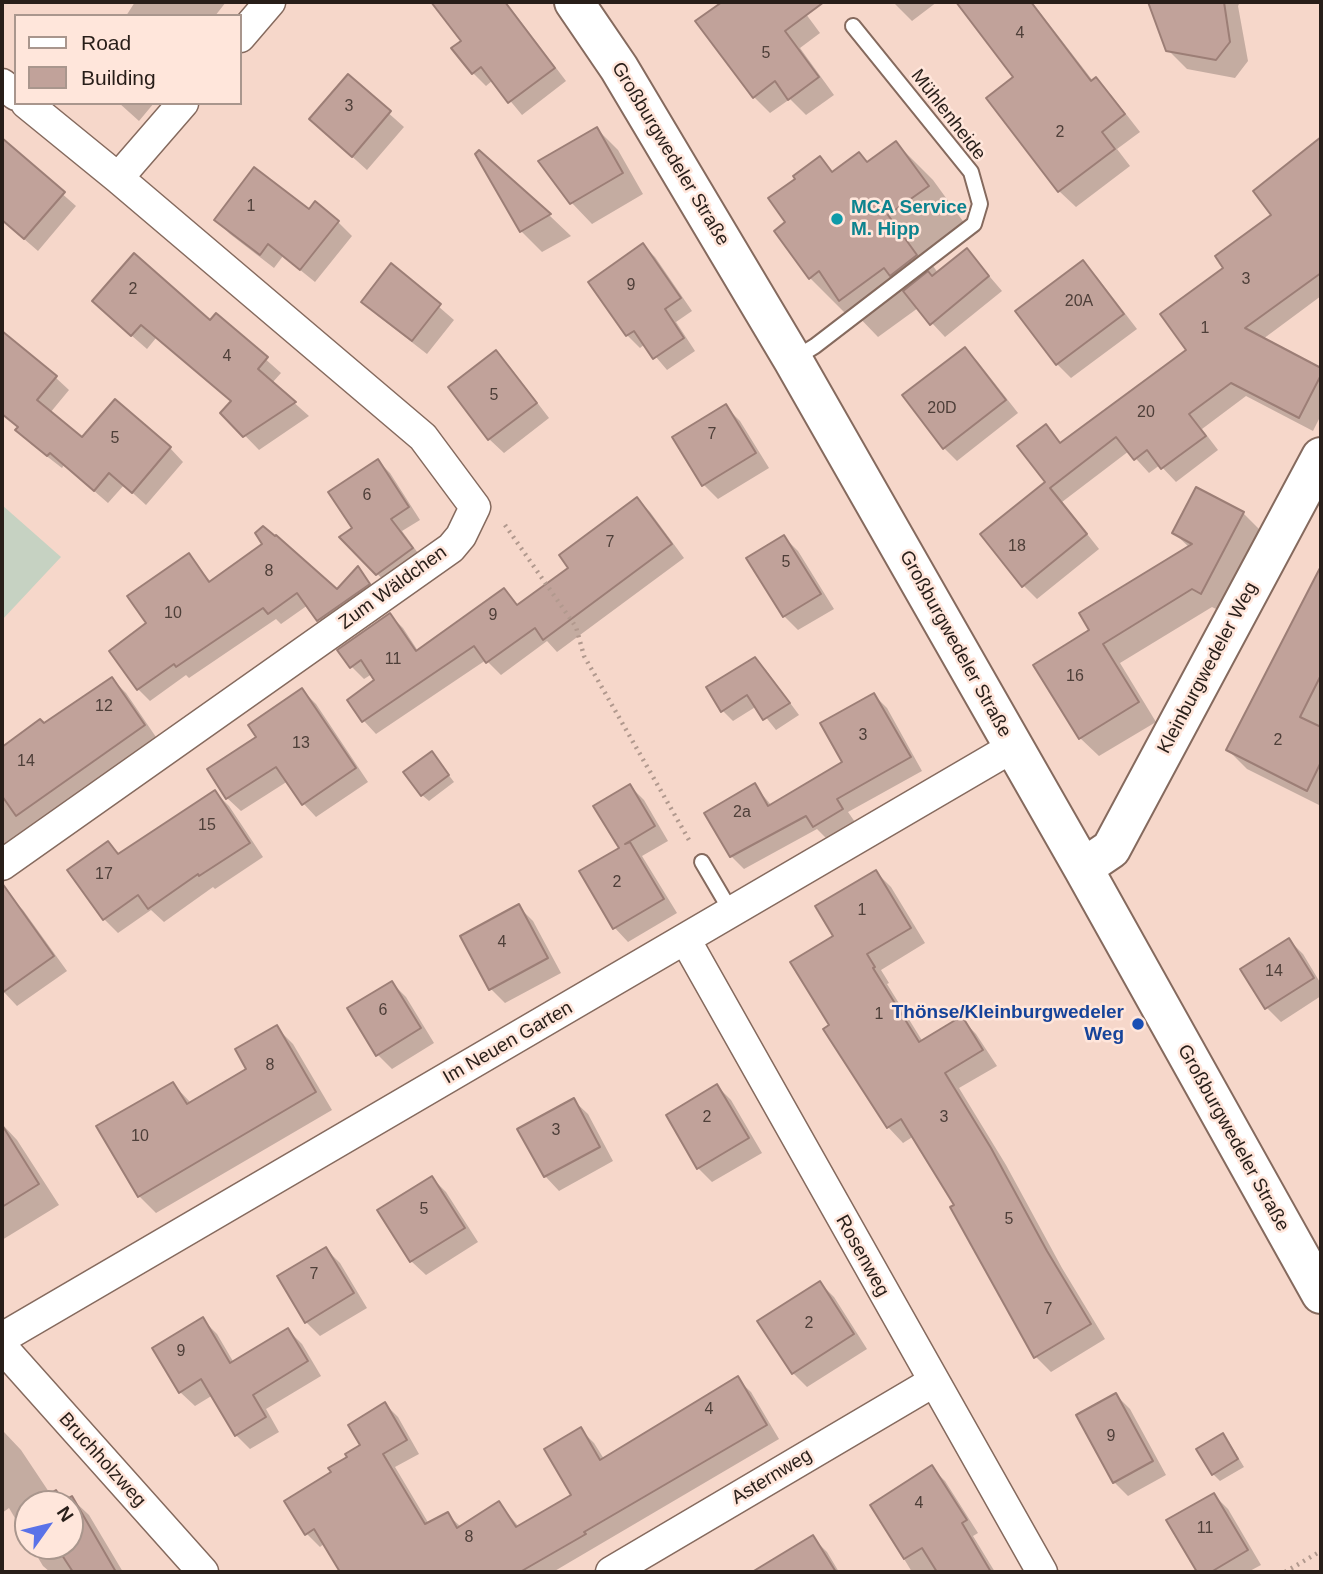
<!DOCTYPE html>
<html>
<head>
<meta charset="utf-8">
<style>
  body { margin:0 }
  #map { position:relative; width:1323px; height:1574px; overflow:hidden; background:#f6d7ca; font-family:Helvetica,sans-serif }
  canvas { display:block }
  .frame { position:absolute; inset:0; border:4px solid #281e19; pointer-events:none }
  .legend { position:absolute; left:14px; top:14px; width:228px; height:91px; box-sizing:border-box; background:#ffe6db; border:2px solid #a9968d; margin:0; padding:9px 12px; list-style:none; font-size:21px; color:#281e19 }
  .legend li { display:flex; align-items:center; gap:14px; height:35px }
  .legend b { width:35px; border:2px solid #a9968d }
  .north { position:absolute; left:14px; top:1490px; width:70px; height:70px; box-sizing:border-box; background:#ffe6db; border:2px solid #a9968d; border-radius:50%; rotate:56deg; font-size:19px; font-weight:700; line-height:28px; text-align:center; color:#281e19 }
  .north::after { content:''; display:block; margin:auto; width:24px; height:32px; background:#5a72e8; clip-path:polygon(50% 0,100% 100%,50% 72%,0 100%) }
</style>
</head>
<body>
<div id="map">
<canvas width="1323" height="1574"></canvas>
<div class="frame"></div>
<ul class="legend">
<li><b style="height:9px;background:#fff"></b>Road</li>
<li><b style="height:19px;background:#c1a29a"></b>Building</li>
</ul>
<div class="north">N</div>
</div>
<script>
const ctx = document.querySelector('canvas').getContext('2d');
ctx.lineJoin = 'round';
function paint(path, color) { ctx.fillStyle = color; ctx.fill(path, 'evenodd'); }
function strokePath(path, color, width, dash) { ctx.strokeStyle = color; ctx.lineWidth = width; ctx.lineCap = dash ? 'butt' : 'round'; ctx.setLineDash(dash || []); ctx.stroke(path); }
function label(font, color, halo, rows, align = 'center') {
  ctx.font = font + ' Helvetica,sans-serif'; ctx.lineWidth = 5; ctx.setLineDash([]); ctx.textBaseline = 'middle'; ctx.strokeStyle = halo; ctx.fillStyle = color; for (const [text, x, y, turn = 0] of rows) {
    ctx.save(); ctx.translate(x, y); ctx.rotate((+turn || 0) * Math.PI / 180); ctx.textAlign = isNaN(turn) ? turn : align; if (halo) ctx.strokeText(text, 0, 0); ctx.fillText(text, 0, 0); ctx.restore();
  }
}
const green = new Path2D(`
  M2,505L61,557L2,620Z`);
const shadow = new Path2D(`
  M135,2H226L215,16H126Z
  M433,2H506L566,81L522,115L493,80L486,86L473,73L463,41Z
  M717,2H815L803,10L820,33L800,48L834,95L806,115L790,99L770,113L754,97Z
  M893,2H937L912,21Z
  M957,2H1032L1093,81L1096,79L1112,96L1140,132L1117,149L1130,166L1076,207L1059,191L1016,78Z
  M1156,2H1240L1238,6L1248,61L1235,78L1187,69L1168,50L1152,7Z
  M348,77L404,127L367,170L326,133Z
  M119,103H154L139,121Z
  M597,129L618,150L643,194L592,224L571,202Z
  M2,141L76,206L38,251L2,220Z
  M896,143L933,180L965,224L924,253L938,273L967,250L1002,291L945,337L918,308L878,337L853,311L847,315L810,278L788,223L798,179L820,158L834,173L868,163Z
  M1321,147V296L1263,339L1321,370V415L1313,431L1246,396L1202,429L1218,450L1176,482L1160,465L1149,473L1129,451L1062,502L1099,549L1037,599L1023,585L1048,482L1046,426L1062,444L1189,350L1225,268L1274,216L1316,150Z
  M479,152L550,216L571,236L542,252L521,231L477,154Z
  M216,220L338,222L352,236L315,282L283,256L274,268L230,234Z
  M643,245L655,257L692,311L676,322L695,351L667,370L645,344L640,348L627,335L590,282Z
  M1083,263L1097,277L1137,329L1071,378L1057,364L1017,312Z
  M392,266L454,320L427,354L378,316L364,302Z
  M108,315L210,323L216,315L281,373L272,383L309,416L259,450L223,413L232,402L156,338L147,349Z
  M2,338L55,377L69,390L50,413L82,440L170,448L183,462L146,505L124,485L108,503L64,465L62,468L31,444L17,430L19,428L2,414Z
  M965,349L978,362L1018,413L957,461L944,448Z
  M496,352L510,367L549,418L504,453L489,439Z
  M726,407L740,421L769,468L718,499L704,485Z
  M378,461L390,473L420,520L402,531L423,560L389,586L342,537L354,529Z
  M637,499L650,512L684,558L557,652L547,641L501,675L486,660L376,734L364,721L377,681L372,674L364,679L351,666L390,615L403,628L418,651L504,590L519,606L571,568Z
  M1243,513L1262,532L1220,611L1212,607L1120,663L1156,722L1099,756L1080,738L1092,631L1190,548L1174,533Z
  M784,537L798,551L834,609L798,630L784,616Z
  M189,556L211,582L337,591L358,569L381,596L330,632L308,605L281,624L276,619L189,678L186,675L150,701L138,689L148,624Z
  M1319,575L1321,576V806L1247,769L1228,750Z
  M755,659L766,670L799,715L776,730L757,706L733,721L722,710Z
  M112,679L126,693L158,740L2,849V749L40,721L44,725Z
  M302,690L316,704L368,782L316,817L303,803L288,781L241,811L227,798L259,738Z
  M874,695L887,708L922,771L848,812L855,822L827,839L817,829L744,869L731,856L754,785L772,806L844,763Z
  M432,753L454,782L429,801L422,795Z
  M630,786L644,800L668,841L642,856L677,913L628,942L614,927Z
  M215,792L229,806L263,857L215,889L213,887L164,922L151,910L118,933L104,919L69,871L108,843L120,854Z
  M876,872L891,887L925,943L881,970L889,983L887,984L923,1042L961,1018L976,1034L997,1066L959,1088L1006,1165L1062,1268L1105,1339L1051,1372L1036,1357L956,1206L914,1136L903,1143L888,1127L826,1029L831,1026L836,937Z
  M9,896L23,910L67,971L17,1006L2,990V902Z
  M519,907L533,921L561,973L505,1003L491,989Z
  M1289,940L1303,954L1321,984V996L1281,1022L1266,1007Z
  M392,983L406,997L434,1043L392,1069L378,1055Z
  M276,1027L293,1044L332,1110L156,1213L139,1196L173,1084L191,1103L248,1069Z
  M717,1086L731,1100L762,1153L712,1182L698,1168Z
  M573,1100L588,1114L613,1161L559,1191L545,1176L520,1129Z
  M2,1124L17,1140L59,1205L2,1240Z
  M432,1178L446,1192L478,1242L426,1275L411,1261Z
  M326,1249L340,1263L367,1308L320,1336L306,1322L279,1277Z
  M820,1283L834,1297L867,1349L807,1387L793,1373Z
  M203,1320L217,1334L234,1363L288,1330L302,1344L321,1376L266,1409L279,1432L250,1449L236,1435L213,1395L195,1406L180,1392Z
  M737,1379L751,1392L779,1439L553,1572H342L325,1543L320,1547L306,1533L333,1473L363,1446L385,1404L398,1417L419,1454L395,1467L429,1524L447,1514L461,1527L499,1503L519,1527L573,1495L581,1430L594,1443L604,1459Z
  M1116,1395L1130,1409L1166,1475L1128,1496L1114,1482Z
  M4,1432L21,1450L51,1495L56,1492L65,1501L71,1498L89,1515L123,1572H50L43,1566L31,1546H70V1504H28V1540L9,1508L2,1513V1434Z
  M1223,1436L1229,1442L1244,1467L1220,1481L1213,1474Z
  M932,1468L945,1481L978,1533L973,1536L995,1572H912L872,1506Z
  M1214,1495L1228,1509L1261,1565L1248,1572H1199L1169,1521Z
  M812,1537L827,1552L839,1572H756Z`);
const building = new Path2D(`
  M431,2H505L555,68L508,103L481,67L472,74L451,48L461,41Z
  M722,2H824L785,31L819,77L788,100L775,81L753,98L695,21Z
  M956,2H1031L1091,81L1096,77L1125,114L1102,132L1115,149L1058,192L986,98L1013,77Z
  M1148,2H1224L1230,42L1216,60L1166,51Z
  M348,74L391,111L352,157L309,119Z
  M597,127L623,173L570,204L538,161Z
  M1321,137V273L1245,328L1321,368V375L1299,418L1231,383L1189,414L1206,436L1161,469L1147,450L1134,460L1116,437L1050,488L1087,534L1022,587L980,534L1045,482L1017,446L1046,424L1060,443L1186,350L1160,314L1223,268L1215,256L1271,215L1253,191Z
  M2,138L65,192L24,239L2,220Z
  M896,141L929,186L888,215L917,255L890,276L884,268L839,301L819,271L809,279L774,231L785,222L768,198L795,179L793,176L820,156L832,172L859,152L867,162Z
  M479,150L551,214L520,232L475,154Z
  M254,167L309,209L315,201L339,221L300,270L268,244L260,255L214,220Z
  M643,243L681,298L665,309L684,338L653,359L634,331L626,336L588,282Z
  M967,248L989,276L930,325L903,291L928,271L932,276Z
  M134,253L210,320L216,313L268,357L258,369L296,402L243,437L220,413L231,401L141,325L131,336L92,301Z
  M1083,260L1124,314L1056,365L1015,311Z
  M391,263L441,304L412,341L361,302Z
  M2,331L57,376L37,400L82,437L115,399L171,447L132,493L109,473L94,491L50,453L47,456L15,430L18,427L2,414Z
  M965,347L1006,400L943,449L902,395Z
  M496,350L537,403L488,440L448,387Z
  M726,404L756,453L702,486L672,437Z
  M378,459L409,507L391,519L413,548L376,575L339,537L352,528L328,492Z
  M1196,487L1244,512L1201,594L1192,589L1103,644L1139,702L1079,739L1033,665L1089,630L1079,613L1192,544L1172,533Z
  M637,497L672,544L543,640L535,628L486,663L474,646L362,722L347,700L374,680L361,660L350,668L337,650L390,613L416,651L504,588L517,605L568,568L559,555Z
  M263,526L275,536L276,535L337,589L358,566L370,584L317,621L297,593L268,614L263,608L176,667L174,664L137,690L109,651L146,623L127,596L189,553L209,582L262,544L255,533Z
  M784,535L821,594L783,617L746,558Z
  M1321,566V675L1300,717L1321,727V762L1307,791L1226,750Z
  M755,657L790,703L763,720L747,695L721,712L706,687Z
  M112,677L145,725L16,816L2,796V747L40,719L44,723Z
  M302,688L356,768L302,805L276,767L226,799L207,769L256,737L248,725Z
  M874,693L911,757L837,799L843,809L813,827L806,816L730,857L704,813L755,783L768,806L842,762L820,723Z
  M432,751L449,775L421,796L403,772Z
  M630,784L655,826L625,844L630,842L664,899L613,929L579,871L619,848L593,806Z
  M215,790L250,843L199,876L198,874L148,909L138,895L103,920L67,870L108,841L118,854Z
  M876,870L911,928L867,954L875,967L873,968L919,1042L962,1016L983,1050L945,1073L991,1148L1047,1251L1091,1324L1034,1358L950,1207L954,1205L901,1119L887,1128L823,1029L829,1025L790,962L833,936L815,906Z
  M2,883L54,956L2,993Z
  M519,904L548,958L489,990L460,936Z
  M1289,938L1314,978L1265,1009L1240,969Z
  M392,981L421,1028L376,1056L347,1008Z
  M277,1025L316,1092L138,1197L96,1126L173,1082L187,1104L246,1069L235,1049Z
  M717,1084L749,1138L697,1169L666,1115Z
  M574,1098L600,1147L544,1177L517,1129Z
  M2,1125L39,1184L2,1207Z
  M432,1176L465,1228L410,1262L377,1210Z
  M326,1247L354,1293L305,1323L277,1276Z
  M820,1281L854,1334L792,1374L757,1321Z
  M203,1317L230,1363L288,1328L308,1361L253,1395L266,1417L235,1436L201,1379L179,1393L152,1348Z
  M738,1376L767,1425L584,1532L586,1534L520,1572H340L314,1529L305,1535L284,1501L331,1472L328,1468L347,1457L345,1454L360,1445L348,1425L385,1402L407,1440L383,1454L425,1524L448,1512L457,1528L499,1501L516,1527L571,1495L544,1449L581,1427L600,1460Z
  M1116,1393L1153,1461L1113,1483L1076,1415Z
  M1223,1433L1238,1459L1212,1475L1196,1449Z
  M932,1465L967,1520L962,1523L991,1572H937L922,1548L904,1559L870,1505Z
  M56,1490L63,1501L72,1496L116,1572H73L56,1546H70V1504H32Z
  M1214,1493L1248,1550L1211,1572H1197L1166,1520Z
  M813,1535L836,1572H752Z`);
const path = new Path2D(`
  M505,525L576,627L584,656L689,840
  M1285,1572L1321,1551`);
const lane = new Path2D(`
  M794,359L815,346L974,224L980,204L971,172L853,26
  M702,862L732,913`);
const street = new Path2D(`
  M240,37L270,2
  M2,84L16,95
  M118,178L183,103
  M2,865L451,548L461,536L475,507L423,437L118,178L26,103
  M685,939L1042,1572
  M2,1338L1013,747
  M2,1347L203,1572
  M611,1572L933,1382`);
const secondary = new Path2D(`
  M574,2L619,68L793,360L1083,868L1321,1294
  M1083,868L1111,849L1321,457`);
const markers = [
  [837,219,7,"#0f9aa8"],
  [1138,1024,7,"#1a4fb4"]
];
const numberNames = [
  ["4",1020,34],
  ["5",766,54],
  ["3",349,107],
  ["2",1060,133],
  ["1",251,207],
  ["3",1246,280],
  ["9",631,286],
  ["2",133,290],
  ["20A",1079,302],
  ["1",1205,329],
  ["4",227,357],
  ["5",494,396],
  ["20D",942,409],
  ["20",1146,413],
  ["7",712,435],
  ["5",115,439],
  ["6",367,496],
  ["7",610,543],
  ["18",1017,547],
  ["5",786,563],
  ["8",269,572],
  ["10",173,614],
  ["9",493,616],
  ["11",393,660],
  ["16",1075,677],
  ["12",104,707],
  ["3",863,736],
  ["2",1278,741],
  ["13",301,744],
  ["14",26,762],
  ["2a",742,813],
  ["15",207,826],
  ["17",104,875],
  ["2",617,883],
  ["1",862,911],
  ["4",502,943],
  ["14",1274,972],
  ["6",383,1011],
  ["1",879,1015],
  ["8",270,1066],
  ["2",707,1118],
  ["3",944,1118],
  ["3",556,1131],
  ["10",140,1137],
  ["5",424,1210],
  ["5",1009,1220],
  ["7",314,1275],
  ["7",1048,1310],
  ["2",809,1324],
  ["9",181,1352],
  ["4",709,1410],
  ["9",1111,1437],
  ["4",919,1504],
  ["11",1205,1529],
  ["8",469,1538]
];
const streetNames = [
  ["Mühlenheide",948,115,52],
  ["Großburgwedeler Straße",670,154,59],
  ["Zum Wäldchen",393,588,-36],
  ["Großburgwedeler Straße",955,644,61],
  ["Kleinburgwedeler Weg",1208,668,-62],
  ["Im Neuen Garten",508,1043,-30],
  ["Großburgwedeler Straße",1233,1138,61],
  ["Rosenweg",862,1256,61],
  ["Bruchholzweg",102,1460,48],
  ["Asternweg",772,1477,-31]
];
const cultureNames = [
  ["MCA Service",851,208],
  ["M. Hipp",851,230]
];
const transitNames = [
  ["Thönse/Kleinburgwedeler",1124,1013],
  ["Weg",1124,1035]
];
paint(green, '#c6d2c2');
paint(shadow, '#0003');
paint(building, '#c1a29a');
strokePath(building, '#9c7e76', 2);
strokePath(lane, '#856a5e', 18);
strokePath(street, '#856a5e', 33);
strokePath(secondary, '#856a5e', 42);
strokePath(path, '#b1998e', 4.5, [2, 5]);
strokePath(lane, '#fff', 14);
strokePath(street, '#fff', 30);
strokePath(secondary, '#fff', 38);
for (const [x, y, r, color] of markers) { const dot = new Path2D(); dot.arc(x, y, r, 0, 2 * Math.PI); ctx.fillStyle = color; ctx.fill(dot); strokePath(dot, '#ffe6db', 2.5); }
label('16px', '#4e3f39', null, numberNames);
label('19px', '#281e19', '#ffe6db', streetNames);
label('bold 19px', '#0d838f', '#ffe6db', cultureNames, 'left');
label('bold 19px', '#164399', '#ffe6db', transitNames, 'right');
</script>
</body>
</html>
